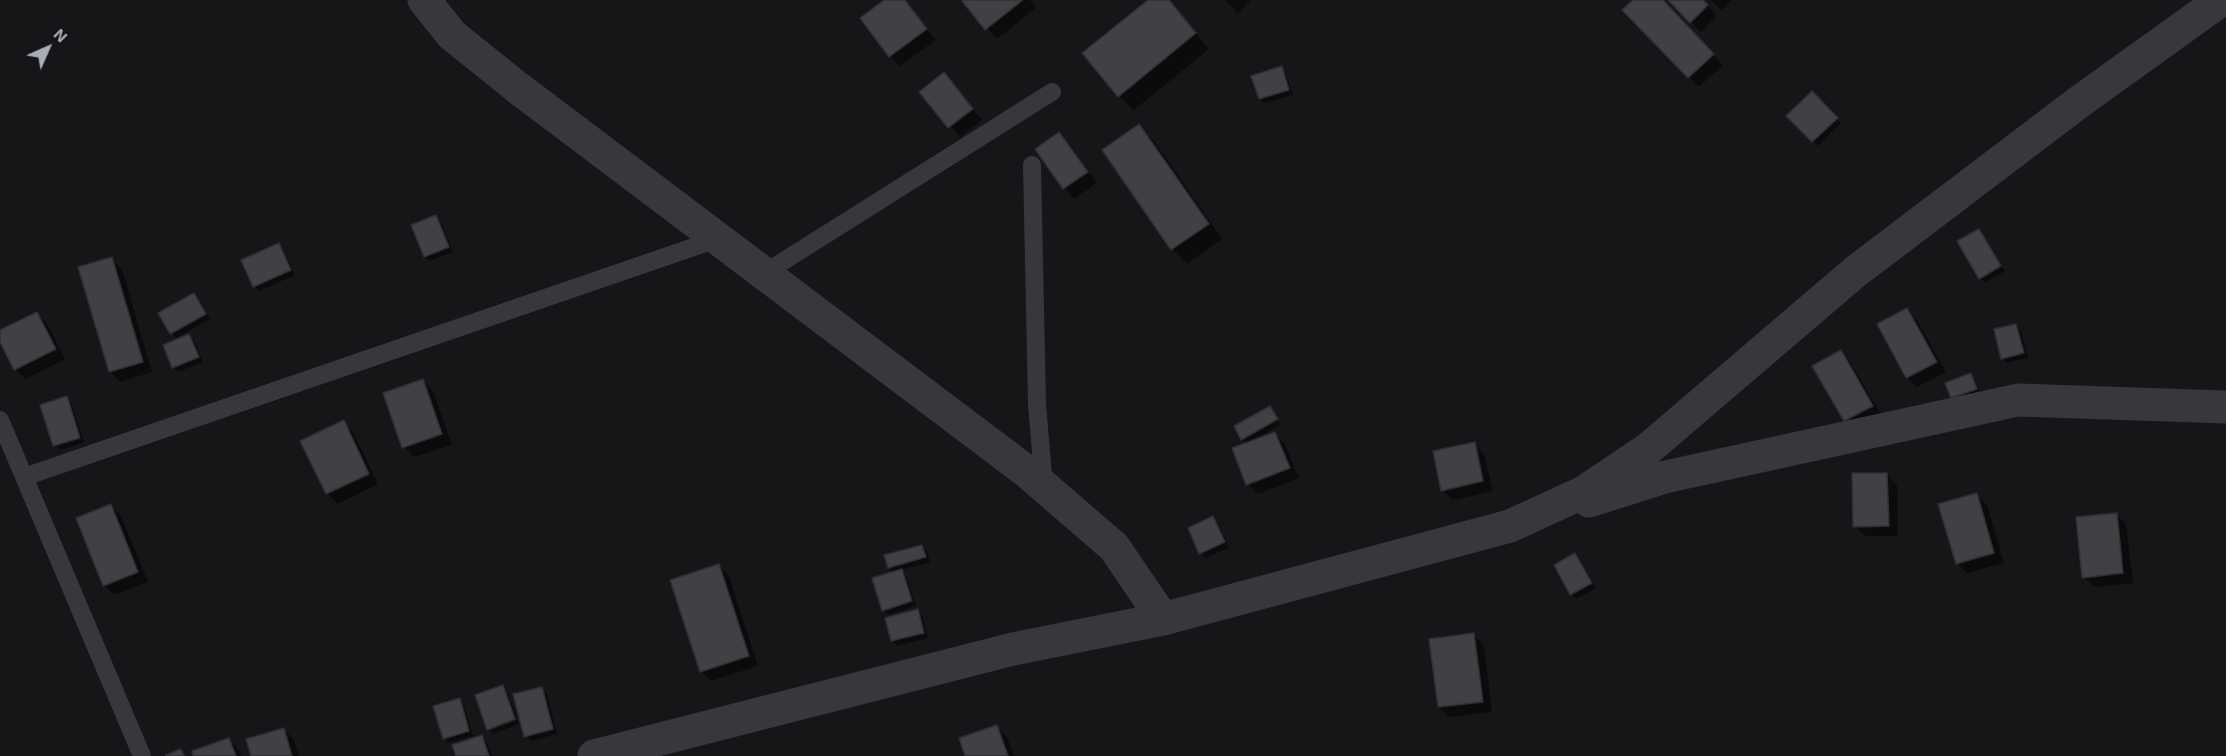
<!DOCTYPE html>
<html>
<head>
<meta charset="utf-8">
<style>
  body { margin:0 }
  #map { position:relative; width:2226px; height:756px; overflow:hidden; background:#161618; font-family:"Exo 2",sans-serif }
  canvas { display:block }
  .north { position:absolute; left:18px; top:18px; width:60px; height:60px; -webkit-text-stroke:4px #111113; paint-order:stroke; rotate:45deg; font-size:16px; font-weight:700; line-height:24px; text-align:center; color:#a8adb8 }
  .north::after { content:''; display:block; margin:auto; width:21px; height:27px; background:#a8adb8; clip-path:polygon(50% 0,100% 100%,50% 72%,0 100%) }
</style>
</head>
<body>
<div id="map">
<canvas width="2226" height="756"></canvas>
<div class="north">N</div>
</div>
<script>
const ctx = document.querySelector('canvas').getContext('2d');
ctx.lineJoin = 'round';
function paint(path, color) { ctx.fillStyle = color; ctx.fill(path, 'evenodd'); }
function strokePath(path, color, width, dash) { ctx.strokeStyle = color; ctx.lineWidth = width; ctx.lineCap = dash ? 'butt' : 'round'; ctx.setLineDash(dash || []); ctx.stroke(path); }
const shadow = new Path2D(`
  M887,0H905L936,40L900,66L890,56Z
  M967,0H1030L1036,8L997,39L964,2Z
  M1151,0H1169L1209,49L1134,110L1119,96Z
  M1225,0H1251L1238,13Z
  M1635,0H1661L1723,65L1699,87L1624,10Z
  M1670,0H1702L1717,16L1701,32Z
  M1711,0H1732L1721,10Z
  M1281,68L1286,73L1293,95L1265,103L1260,99Z
  M944,74L982,120L960,137L922,92Z
  M1812,94L1841,123L1818,146L1788,116Z
  M1139,126L1154,141L1222,239L1187,264L1172,249L1104,151Z
  M1059,134L1069,144L1097,183L1074,199L1064,188L1037,150Z
  M436,217L441,222L453,252L430,261L425,257L413,226Z
  M1979,231L2005,271L1985,283L1980,278Z
  M279,245L283,250L295,275L259,291L255,286Z
  M112,259L122,269L152,372L120,382L110,371Z
  M194,295L210,319L176,338L160,314Z
  M1907,310L1917,320L1946,372L1917,387L1907,377Z
  M37,314L47,324L65,359L25,379L15,369L0,338V332Z
  M2016,326L2021,331L2028,358L2007,363L2002,358Z
  M189,336L194,341L203,362L178,372L173,367Z
  M1840,351L1850,362L1882,416L1856,431L1846,420L1814,366Z
  M1971,375L1975,380L1980,394L1957,402L1952,397Z
  M423,381L433,391L452,445L414,457L404,447Z
  M66,398L71,403L84,442L60,450L55,445Z
  M1270,408L1281,425L1253,440L1275,434L1285,444L1299,478L1258,494L1248,484V444L1242,439Z
  M343,422L353,432L378,484L338,504L327,493Z
  M1474,444L1484,454L1493,491L1453,500L1442,490Z
  M1886,474L1897,485L1898,536H1865L1855,526Z
  M1977,495L1987,505L2004,563L1967,573L1957,563Z
  M111,505L121,516L148,582L114,595L104,585Z
  M2116,514L2126,524L2133,583L2094,587L2084,577Z
  M1213,518L1218,523L1229,548L1205,558L1201,553Z
  M922,546L927,551L930,562L901,570L906,575L916,606L888,615L883,610L894,573L889,568Z
  M1575,555L1580,560L1596,588L1576,599L1572,594Z
  M719,566L729,576L758,666L711,681L701,671Z
  M917,610L922,615L928,638L897,646L893,641Z
  M1474,635L1484,645L1492,712L1449,717L1439,707Z
  M502,687L507,692L517,717L489,728V730L488,729Z
  M542,689L547,694L557,734L531,741L526,736Z
  M459,700L464,705L473,736L449,743L444,738Z
  M518,720L519,724L493,734L490,730Z
  M997,727L1007,737L1014,756H966Z
  M284,729L294,740L299,756H252Z
  M482,737L487,742L492,756H458Z
  M229,739L239,750L241,756H195Z`);
const building = new Path2D(`
  M884,0H905L927,29L889,57L860,18Z
  M964,0H1023L985,30L962,1Z
  M1148,0H1169L1196,33L1118,97L1082,53Z
  M1633,0H1663L1714,54L1688,78L1622,10Z
  M1668,0H1703L1708,5L1690,23Z
  M1282,66L1289,90L1259,99L1251,76Z
  M944,72L973,109L948,128L919,92Z
  M1812,91L1838,118L1812,142L1786,116Z
  M1139,124L1209,224L1171,250L1102,150Z
  M1059,132L1088,172L1063,189L1035,149Z
  M436,215L449,247L424,257L411,225Z
  M1979,229L2001,266L1979,279L1957,241Z
  M279,243L291,270L253,287L241,260Z
  M112,257L143,362L109,372L78,267Z
  M194,293L206,314L170,334L158,313Z
  M1907,308L1937,362L1906,378L1877,324Z
  M37,312L56,349L14,370L0,342V330Z
  M2016,324L2024,353L2001,359L1994,329Z
  M189,334L199,357L172,368L163,345Z
  M1841,350L1873,406L1844,421L1812,366Z
  M1971,373L1977,389L1951,398L1945,383Z
  M423,379L442,434L402,448L383,393Z
  M67,396L80,438L53,446L40,405Z
  M1270,406L1278,419L1241,440L1234,426Z
  M344,420L369,474L326,494L300,441Z
  M1275,432L1290,468L1246,485L1232,448Z
  M1475,442L1483,481L1441,491L1433,451Z
  M1852,473H1887L1889,526L1853,527Z
  M1977,493L1994,553L1956,564L1938,504Z
  M111,504L138,572L103,586L76,518Z
  M2117,513L2123,573L2082,578L2076,517Z
  M1213,516L1225,542L1199,554L1188,528Z
  M922,545L926,557L888,568L884,555Z
  M1575,553L1592,583L1570,595L1554,565Z
  M719,564L749,656L700,672L670,580Z
  M902,569L912,601L882,611L872,578Z
  M918,609L924,633L891,641L885,618Z
  M1474,633L1483,702L1438,707L1429,639Z
  M503,685L515,719L487,730L475,695Z
  M542,687L553,729L524,737L513,694Z
  M460,698L469,731L443,739L433,706Z
  M997,725L1008,756H965L959,738Z
  M284,728L292,756H251L246,739Z
  M482,735L489,756H456L452,745Z
  M229,738L236,756H193L192,751Z
  M181,749L184,756H166V755Z`);
const lane = new Path2D(`
  M1032,165L1037,404L1044,487
  M763,274L1052,92
  M0,420L142,756
  M24,477L717,239`);
const street = new Path2D(`
  M424,0L452,35L518,88L1026,471L1114,547L1163,619
  M1589,501L1665,477L2018,400L2226,407
  M594,756L1013,649L1163,619L1510,526L1584,492L1648,449L1855,272L2079,102L2221,0`);
paint(shadow, '#0007');
paint(building, '#404145');
strokePath(building, '#303034', 1.5);
strokePath(lane, '#37383d', 18);
strokePath(street, '#37383d', 33);
</script>
</body>
</html>
